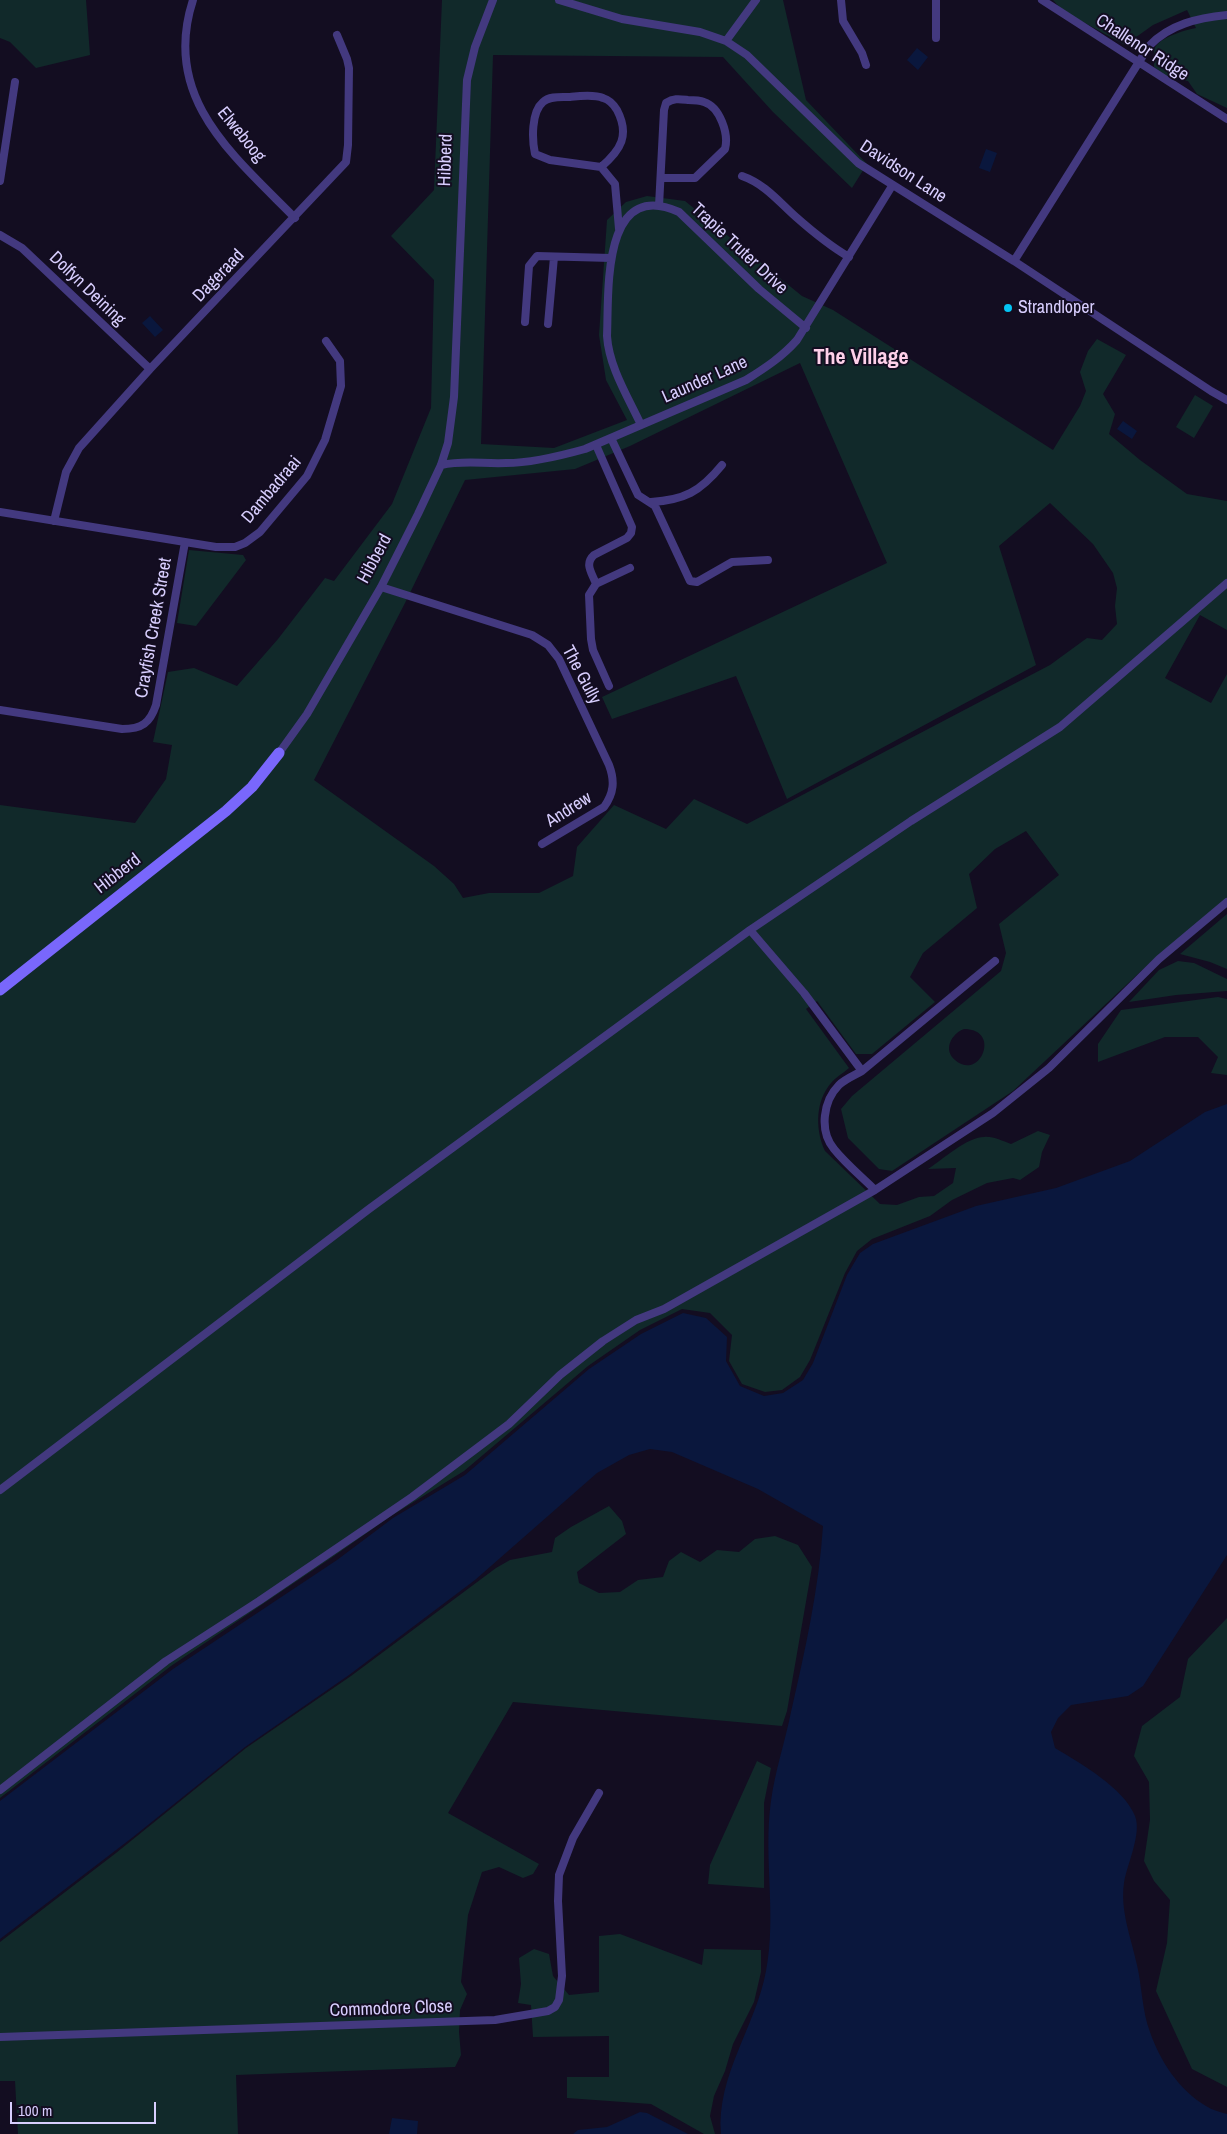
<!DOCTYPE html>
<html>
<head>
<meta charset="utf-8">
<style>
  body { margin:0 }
  #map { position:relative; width:1227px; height:2134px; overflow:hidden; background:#130d21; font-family:"Archivo Narrow",sans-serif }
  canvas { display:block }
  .scale { position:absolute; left:10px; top:2102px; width:146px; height:22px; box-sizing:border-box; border:2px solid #d8cefe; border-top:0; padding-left:6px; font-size:15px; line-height:18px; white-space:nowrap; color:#d8cefe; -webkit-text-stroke:4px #130d21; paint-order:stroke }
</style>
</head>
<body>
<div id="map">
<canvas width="1227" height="2134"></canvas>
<div class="scale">100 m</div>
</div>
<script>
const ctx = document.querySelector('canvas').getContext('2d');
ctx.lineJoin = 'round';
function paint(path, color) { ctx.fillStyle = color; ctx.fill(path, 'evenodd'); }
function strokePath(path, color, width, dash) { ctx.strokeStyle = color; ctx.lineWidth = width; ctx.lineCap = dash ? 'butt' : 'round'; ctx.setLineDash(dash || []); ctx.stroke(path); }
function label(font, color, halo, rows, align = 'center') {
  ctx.font = font + ' "Archivo Narrow",sans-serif'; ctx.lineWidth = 4; ctx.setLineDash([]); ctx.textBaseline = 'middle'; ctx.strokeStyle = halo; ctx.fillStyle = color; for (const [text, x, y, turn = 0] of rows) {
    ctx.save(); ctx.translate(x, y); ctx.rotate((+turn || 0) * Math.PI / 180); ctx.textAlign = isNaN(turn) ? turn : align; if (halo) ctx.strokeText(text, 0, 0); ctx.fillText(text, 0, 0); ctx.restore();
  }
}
const green = new Path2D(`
  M0,0H86L90,55L36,68L10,42L0,38Z
  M442,0H783L806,100L867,164L852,188L773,112L723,57L493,55L481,444L554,448L627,420L606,380L599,335L607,220L626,202L647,196L685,201L802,296L833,310L1053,450L1080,406L1086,391L1080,372L1088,351L1097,339L1126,355L1103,394L1115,414L1109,434L1140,460L1187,494L1227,501V630L1200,615L1165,678L1211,703L1227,674V898L1155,958L1013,1091L892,1171L879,1169L848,1138L841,1109L852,1096L1001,971L1006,953L999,924L1059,875L1026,831L995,849L969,874L977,908L923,953L910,977L935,1002L872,1054H856L817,1001L806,1009L849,1068C842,1074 833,1079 828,1087C815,1105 816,1132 825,1151L880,1204L897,1205L919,1197L934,1196L953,1183L956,1168L928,1169C942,1160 967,1137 984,1137C993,1136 1002,1141 1011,1144L1038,1131L1050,1135L1042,1152L1039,1167L1020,1180L1013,1178L987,1183L952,1200L930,1216L872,1239L857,1251L845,1273L810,1360L800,1377L782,1390L765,1392L742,1384L729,1361L732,1335L710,1313L682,1309L640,1330L588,1366L464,1471L391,1516L334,1556L171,1666L0,1798V805L135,823L166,779L172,745L153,742L168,672L194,668L237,686L278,639L325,578L334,581L392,504L431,408L434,280L391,236L434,190ZM800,363L887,563L602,697L612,719L736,676L787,799L1036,665L999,546L1050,503L1093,544L1113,573L1117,588L1115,606L1117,624L1102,640L1087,638L1050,665L747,824L694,799L666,829L614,805L577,847L573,876L539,893H489L463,898L454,884L434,866L314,780L405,603L465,480L575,469L630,446ZM964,1029C1002,1029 980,1082 955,1060C943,1050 951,1034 964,1029Z
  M1053,0H1227V108L1197,94L1188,81L1168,78L1154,67C1154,62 1153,56 1154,50C1157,38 1185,30 1196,28L1187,10L1153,25L1125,45L1063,11Z
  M1195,395L1213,406L1194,438L1176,427Z
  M189,550L243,555L246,560L196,626L177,623Z
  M1227,914V969L1210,962L1180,954Z
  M1178,961L1194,963L1227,979V991L1176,995L1129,1002L1159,970Z
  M1218,997L1227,999V1075L1211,1073L1218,1057L1198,1037H1165L1098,1062V1044L1121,1010Z
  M609,1506L622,1521L626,1534L577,1572L579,1583L599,1593L620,1592L638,1580L663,1577L669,1561L681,1552L700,1562L717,1550L739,1552L755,1539L775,1536L798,1545L812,1567L787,1711L782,1726L513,1702L448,1813L539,1864L533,1874L523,1878L499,1867L482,1872L468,1915L461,1982L467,1994L460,2010L459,2032L461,2055L455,2067L236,2075L238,2134H18L15,2081H0V1942L116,1853L246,1748L351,1676L496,1568L510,1560L552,1552L555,1538L571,1527Z
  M1227,1618V2087L1192,2069L1156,1991L1167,1943L1170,1900L1154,1881L1144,1861L1150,1820L1149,1782L1134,1756L1142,1726L1180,1697L1188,1659Z
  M757,1761L771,1768L764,1803V1888L708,1884L710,1865Z
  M620,1934L702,1965L704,1949L761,1950V1972L754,2002L733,2044L725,2071L714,2096L710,2116L715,2134H704L651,2104L567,2098V2077H609V2036L533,2037L531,2005L518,2003L521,1984L519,1958L534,1949L549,1954L553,1976L569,1995L599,1992V1936Z`);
const water = new Path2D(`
  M917,48L928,57L918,70L907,60Z
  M986,149L997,153L990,172L979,168Z
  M150,316L163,330L155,337L142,323Z
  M1123,421L1137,431L1132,439L1117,429Z
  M1227,1104V1555L1143,1686L1128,1696L1071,1705L1058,1718L1051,1732L1055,1748C1080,1763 1124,1788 1135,1816C1142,1834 1127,1864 1124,1883C1120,1911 1131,1937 1137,1965C1142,1986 1142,2011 1150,2032C1160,2061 1179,2090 1206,2106C1212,2110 1220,2112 1227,2114V2134H721C716,2076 756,2026 766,1971C777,1915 763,1857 771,1801C775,1771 785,1742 791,1712C805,1651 819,1588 823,1526L758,1489L672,1452L650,1449L629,1455L597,1473L475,1580L349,1675L245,1747L133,1837L0,1939V1801L173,1669L337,1560L393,1518L465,1475L589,1369L641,1334L683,1313L706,1318L727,1337L726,1361L740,1386L764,1396L783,1393L803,1380L813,1363L847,1275L860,1253L873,1244L976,1206L1056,1188L1130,1161L1205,1112Z
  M640,2112L647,2113L688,2134H573L578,2130L607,2127Z
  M392,2118L418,2121L417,2134H389Z`);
const street = new Path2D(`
  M193,0C161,98 233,155 295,218
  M559,0L622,19L700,32L726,41L747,55L858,163L1014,261L1211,391L1227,400
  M841,0L843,21L862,53L866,65
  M1042,0L1227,119
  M936,38V0
  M726,41L756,0
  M601,167C621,150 630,135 617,110C614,105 610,100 603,98C594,94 579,96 569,97C560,97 549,96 543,102C531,112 532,140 535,154L550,160L601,167L615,184L619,229
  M742,176C765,184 779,202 796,217C813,232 830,246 849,257
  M0,181L15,82
  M659,206L664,110L666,103C674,98 679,99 688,100C693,100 699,100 704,102C720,107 729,134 725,149L695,178H661
  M0,235L22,248L150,369
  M1014,261L1149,46C1170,24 1198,18 1227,15
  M525,322L529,266L537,256L611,258
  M548,324L554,257
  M641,425C628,397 609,367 607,336C609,293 601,177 679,212L759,289L806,328
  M611,438L638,495L655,506L690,581L697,582L732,562L768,560
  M596,445L632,527L631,533L627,538L594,555C584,564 592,573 596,584L589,595L591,639L593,650L609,686
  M441,465C465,460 482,464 506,463C532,463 560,456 585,449L746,380C765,368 782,357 797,340L892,186
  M651,502C684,500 700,492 722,465
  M0,512L185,542L156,705C150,723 142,729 122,729L0,710
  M54,521L66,472L79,448L150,369L346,162L348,145L349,68L347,59L337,35
  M185,542L216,547H235L245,543L260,532L307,476L325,440L341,386L340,361L326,341
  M596,584L630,568
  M381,587L532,635L548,645L559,659L609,765C615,781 614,793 604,807L542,844
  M279,753L307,714L381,587L418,514L441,465L448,443L454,397L467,80L475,47L493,0
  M750,930L804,993L862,1071
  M875,1190C862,1177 846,1164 834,1149C819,1131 823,1101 839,1085C845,1079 855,1075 862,1071L995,961
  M0,1490L369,1209L750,930L911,821L1060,727L1227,583
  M0,1790L166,1661L259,1601L412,1497L509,1424L560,1375L603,1341L636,1320L664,1309L875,1190L993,1113L1049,1068L1159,959L1227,902
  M0,2037L495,2020L548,2011L555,2007L559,2000L562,1976L558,1901L559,1875L573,1838L599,1793`);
const secondary = new Path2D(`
  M0,990L226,811L252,787L279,753`);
const markers = [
  [1008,308,5,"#04c4f4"]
];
const streetNames = [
  ["Challenor Ridge",1142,48,33],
  ["Elweboog",241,135,51],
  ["Hibberd",446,160,-88],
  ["Davidson Lane",903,172,33],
  ["Trapie Truter Drive",739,249,43],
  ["Dageraad",219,276,-46],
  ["Dolfyn Deining",87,289,44],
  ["Launder Lane",705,380,-24],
  ["Dambadraai",272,490,-50],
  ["Hibberd",375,559,-62],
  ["Crayfish Creek Street",154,628,-80],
  ["The Gully",581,675,62],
  ["Andrew",569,810,-32],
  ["Hibberd",118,874,-38],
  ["Commodore Close",391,2009,-2]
];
const poiNames = [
  ["Strandloper",1018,308]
];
const districtNames = [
  ["The Village",861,358]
];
paint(green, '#11292a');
paint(water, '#0a173d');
strokePath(street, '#43397f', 8);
strokePath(secondary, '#7967fc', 11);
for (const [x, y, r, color] of markers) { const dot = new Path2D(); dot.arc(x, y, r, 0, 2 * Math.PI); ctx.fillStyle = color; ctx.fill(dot); strokePath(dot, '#130d21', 2); }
label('18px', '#d8cefe', '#130d21', streetNames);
label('18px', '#d8cefe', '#130d21', poiNames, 'left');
label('bold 22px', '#fed0e9', '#130d21', districtNames);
</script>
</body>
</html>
